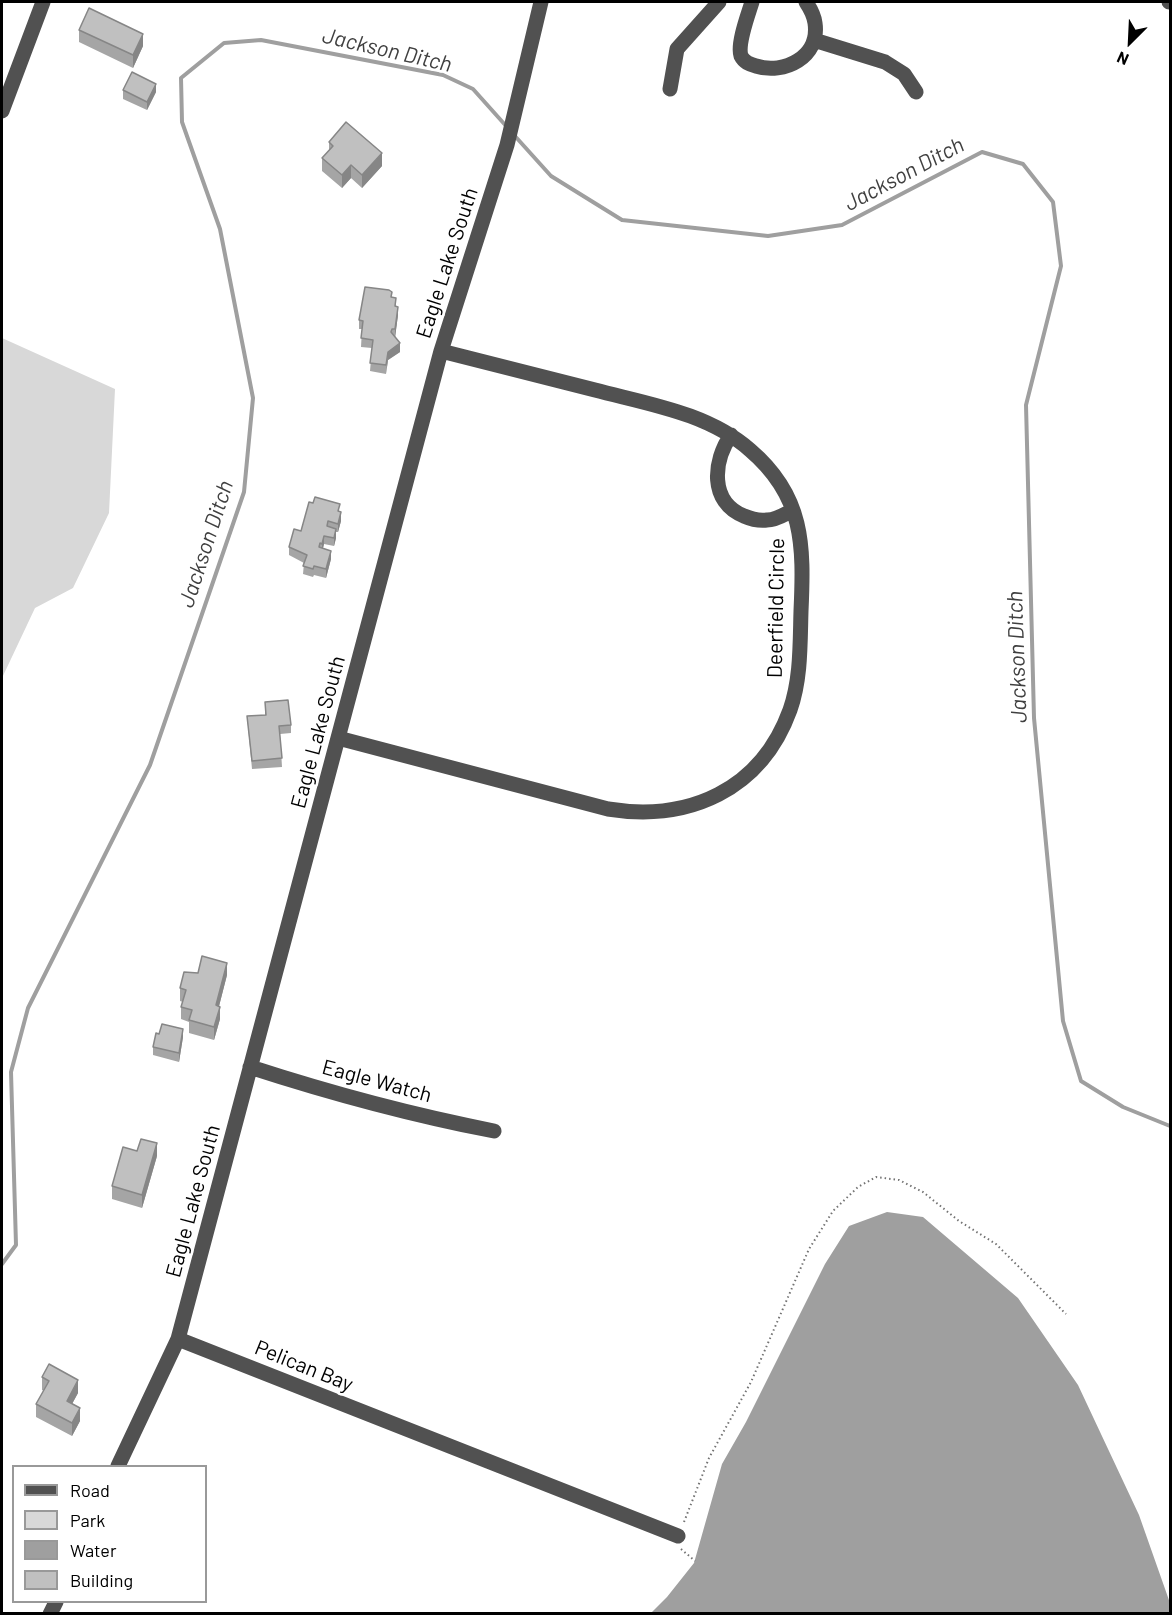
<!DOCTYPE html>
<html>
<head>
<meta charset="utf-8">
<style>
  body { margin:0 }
  #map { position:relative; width:1172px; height:1615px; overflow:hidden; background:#fff; font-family:Barlow,sans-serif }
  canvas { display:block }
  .frame { position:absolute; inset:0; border:3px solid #000; pointer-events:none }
  .legend { position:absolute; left:12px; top:1465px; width:195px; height:138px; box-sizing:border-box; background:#fff; border:2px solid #999; margin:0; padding:8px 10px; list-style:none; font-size:18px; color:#000 }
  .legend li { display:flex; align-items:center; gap:12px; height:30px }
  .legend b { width:30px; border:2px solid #999 }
  .north { position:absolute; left:1100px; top:12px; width:60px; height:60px; -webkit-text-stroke:4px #fff; paint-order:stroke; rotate:204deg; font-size:16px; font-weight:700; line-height:24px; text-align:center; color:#000 }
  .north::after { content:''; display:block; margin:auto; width:21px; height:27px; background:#000; clip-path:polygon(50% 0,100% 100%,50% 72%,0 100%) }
</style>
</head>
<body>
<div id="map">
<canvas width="1172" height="1615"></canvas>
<div class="frame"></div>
<ul class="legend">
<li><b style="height:8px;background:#515151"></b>Road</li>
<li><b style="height:16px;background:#d8d8d8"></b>Park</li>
<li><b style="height:16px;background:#9f9f9f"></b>Water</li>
<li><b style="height:16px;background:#c0c0c0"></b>Building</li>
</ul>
<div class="north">N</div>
</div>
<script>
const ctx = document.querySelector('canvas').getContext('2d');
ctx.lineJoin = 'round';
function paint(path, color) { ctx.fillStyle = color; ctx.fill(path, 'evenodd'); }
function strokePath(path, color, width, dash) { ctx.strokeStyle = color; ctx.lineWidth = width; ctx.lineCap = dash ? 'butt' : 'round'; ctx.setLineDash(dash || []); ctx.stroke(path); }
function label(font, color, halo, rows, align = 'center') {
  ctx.font = font + ' Barlow,sans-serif'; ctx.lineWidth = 5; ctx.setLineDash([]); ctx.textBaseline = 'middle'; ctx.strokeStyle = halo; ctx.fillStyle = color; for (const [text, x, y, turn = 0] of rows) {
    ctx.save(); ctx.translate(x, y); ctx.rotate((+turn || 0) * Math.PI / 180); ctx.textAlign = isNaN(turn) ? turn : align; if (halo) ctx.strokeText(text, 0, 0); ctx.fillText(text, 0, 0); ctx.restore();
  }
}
const green = new Path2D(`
  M2,338L115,389L109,513L73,588L35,608L2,678Z`);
const water = new Path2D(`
  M887,1212L923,1217L1018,1298L1078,1385L1139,1515L1170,1603V1613H651L667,1597L694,1563L722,1464L746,1422L825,1264L849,1226Z`);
const stream = new Path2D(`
  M514,135L551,176L622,220L768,236L842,225L982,152L1023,164L1053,202L1061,266L1026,405L1034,718L1063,1021L1081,1081L1123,1107L1170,1126
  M2,1264L16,1245L11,1072L28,1008L150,765L244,492L253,398L220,229L182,122L181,78L224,43L261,40L443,75L473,89L507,127`);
const path = new Path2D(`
  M684,1522L709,1458L751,1382L809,1249L833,1211L858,1187L876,1177L899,1180L923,1192L959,1221L996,1244L1066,1314
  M681,1549L695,1561`);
const minor = new Path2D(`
  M752,2C748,15 737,44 741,56C744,62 749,64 756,66C784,75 820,57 815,23C814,15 810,8 806,2
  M1169,2H1170
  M814,40L885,62L904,74L916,92
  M670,89L677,49L719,2
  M2,111L43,2
  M731,435C713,461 709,502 744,516C751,519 759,521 767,520C776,520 785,514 793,510
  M338,738L608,809C689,822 761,790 790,710C801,679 800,644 801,611C804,545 804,496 750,450C708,413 648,404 595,390C544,377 492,364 441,351
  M250,1067C330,1093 412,1115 494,1131
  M178,1339L678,1536
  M118,1466L178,1339L441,351L507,145L541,2
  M50,1614L56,1602`);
const wall = new Path2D(`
  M79,30L143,46L133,68L79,42Z
  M123,90L156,92L147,110L123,99Z
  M329,142L382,166L362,188L351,178L342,188L322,171V158L329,151Z
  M392,298L396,306L398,315L395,337L400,352L388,360L386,374L370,371L372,348L361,347L362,329H359V320Z
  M340,512L341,521L338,532H336V538L334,546L324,544L323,548L331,559L326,578L314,575L313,577L303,574L304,563L289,555V547Z
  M265,702L291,725V733L280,734L282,767L252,769L247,716L265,715Z
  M227,975L219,1006L220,1019L214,1040L189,1033V1022L181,1019V1007L183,1002L180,1001V988Z
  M183,1037L179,1062L153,1055V1047Z
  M157,1156L142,1208L112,1199V1186Z
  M42,1377L78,1393L72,1404L80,1421L72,1436L36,1417V1404L44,1391L42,1390Z`);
const shadedWall = new Path2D(`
  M143,34V46L133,68V55Z
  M156,84V92L147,110V102Z
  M382,153V166L362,188V175Z
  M351,165V178L342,188V175Z
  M398,307V315L395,338V329Z
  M400,343V352L388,360L386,374L388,352Z
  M341,512V521L338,532V524Z
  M336,529V538L334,546V538Z
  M324,536V544L322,552V544Z
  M331,551V559L326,578V569Z
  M227,963V975L216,1018V1005Z
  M220,1007V1019L214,1040V1027Z
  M183,1029V1037L179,1062V1053Z
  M157,1143V1156L142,1208V1195Z
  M78,1380V1393L67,1413V1401Z
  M80,1408V1421L72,1436V1423Z`);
const building = new Path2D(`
  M89,8L143,34L133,55L79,30Z
  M132,72L156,84L147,102L123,90Z
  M346,122L382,153L362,175L351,165L342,175L322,158L333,146L329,142Z
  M365,287L389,290L392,292L391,297L396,298L395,306L398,307L395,329H392L391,332L400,343L388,352L386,365L370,363L373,340L361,338L363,321L359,320Z
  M315,497L340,504L338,511L341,512L338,524L328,521L327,526L336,529L334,538L324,536L322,544L320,543L319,547L331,551L326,569L314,566L313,569L303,566L307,555L289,547L294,529L301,531L309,502L313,503Z
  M288,700L291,725L279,726L282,758L252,761L247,716L266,715L265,702Z
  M202,956L227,963L216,1005L220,1007L214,1027L189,1020L192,1010L181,1007L186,990L180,988L184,972L198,973Z
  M162,1024L183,1029L179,1053L153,1047L156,1033L159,1034Z
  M141,1139L157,1143L142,1195L112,1186L123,1147L137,1151Z
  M49,1364L78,1380L67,1401L80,1408L72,1423L36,1404L49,1381L42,1377Z`);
const streetNames = [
  ["Eagle Lake South",447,263,-72],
  ["Deerfield Circle",776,608,-89],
  ["Eagle Lake South",318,732,-75],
  ["Eagle Watch",377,1081,15],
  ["Eagle Lake South",193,1201,-75],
  ["Pelican Bay",304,1366,22]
];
const waterNames = [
  ["Jackson Ditch",387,50,13],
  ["Jackson Ditch",904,174,-28],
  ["Jackson Ditch",206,544,-72],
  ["Jackson Ditch",1017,657,-92]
];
paint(green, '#d8d8d8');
paint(water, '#9f9f9f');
strokePath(stream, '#9f9f9f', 4);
strokePath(path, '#737373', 2, [1.5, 3]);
strokePath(minor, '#515151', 15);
paint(wall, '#a5a5a5');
paint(shadedWall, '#868686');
paint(building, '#c0c0c0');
strokePath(building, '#868686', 1.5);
label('21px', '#000', '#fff', streetNames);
label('italic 22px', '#404040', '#fff', waterNames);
</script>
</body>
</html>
